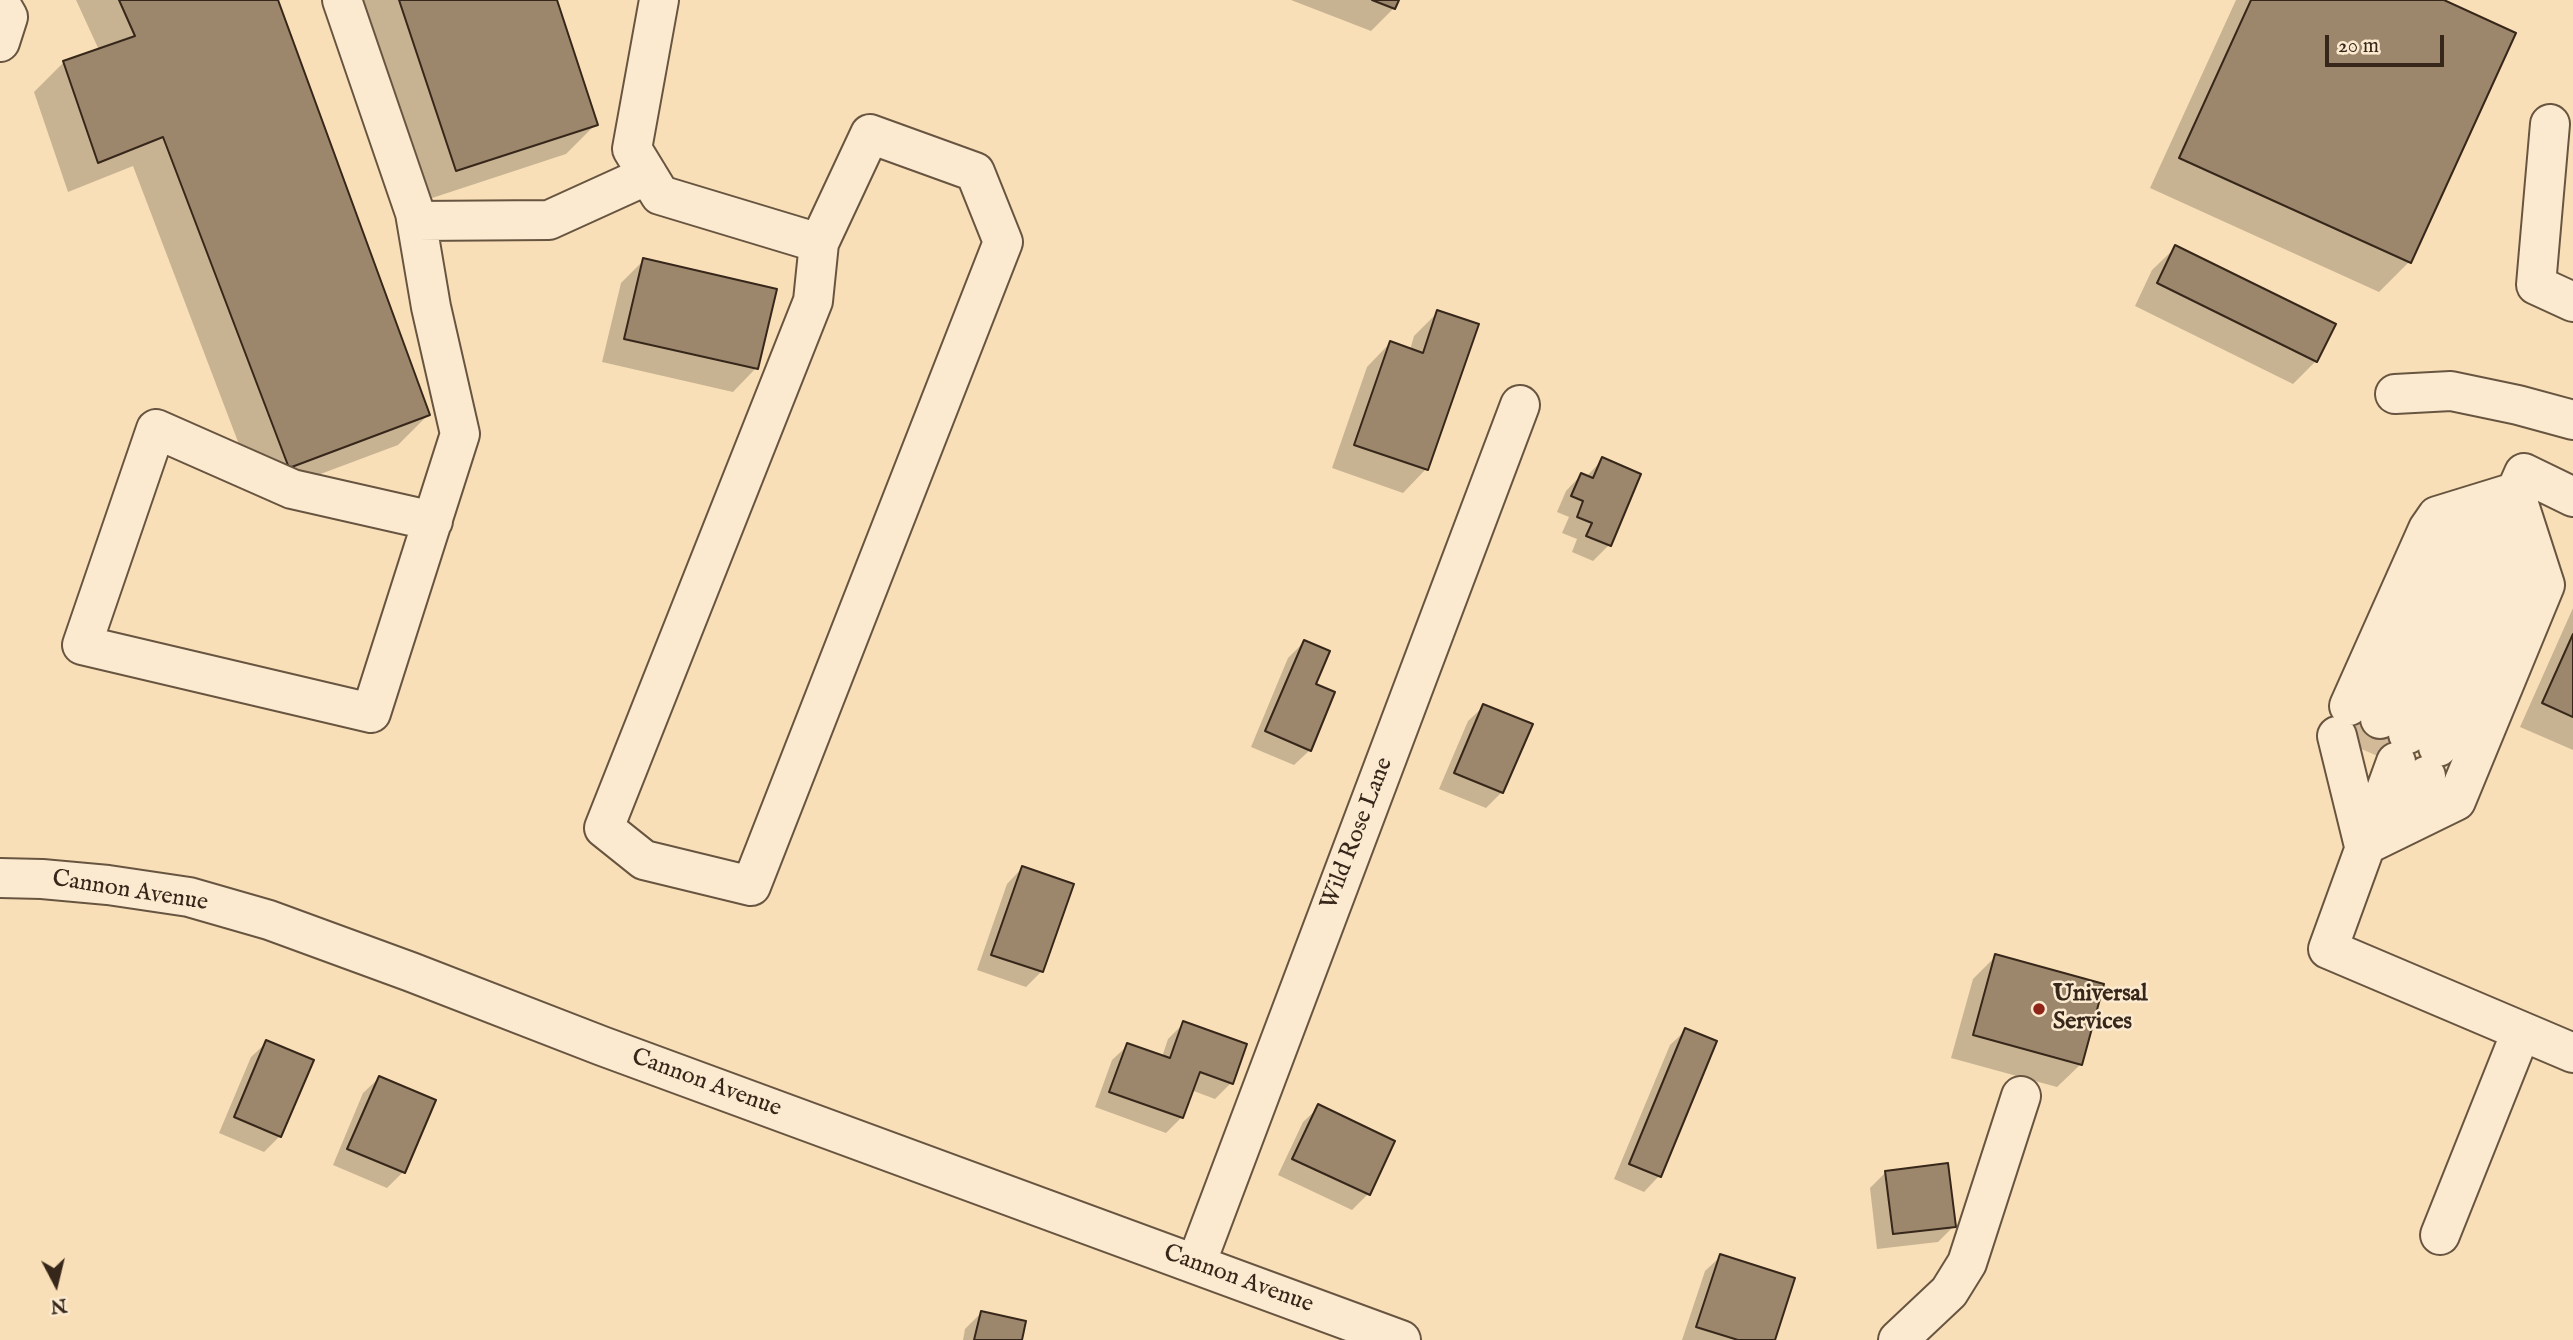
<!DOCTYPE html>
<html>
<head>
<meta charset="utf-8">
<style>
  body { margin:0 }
  #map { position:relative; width:2573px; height:1340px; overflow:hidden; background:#f9dfb7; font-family:"IM FELL English",serif }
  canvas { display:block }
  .north { position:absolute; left:21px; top:1249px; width:70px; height:70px; -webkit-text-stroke:5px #fbead0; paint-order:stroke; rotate:173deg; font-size:19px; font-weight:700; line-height:28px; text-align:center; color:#37271a }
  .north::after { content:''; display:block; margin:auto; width:24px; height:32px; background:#37271a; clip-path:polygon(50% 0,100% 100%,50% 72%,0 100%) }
  .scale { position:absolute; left:2325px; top:35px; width:119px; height:32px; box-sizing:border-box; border:4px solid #37271a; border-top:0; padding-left:9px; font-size:21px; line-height:24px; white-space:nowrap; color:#37271a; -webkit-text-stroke:5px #fbead0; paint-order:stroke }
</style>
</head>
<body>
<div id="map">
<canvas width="2573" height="1340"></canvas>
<div class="north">N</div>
<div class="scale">20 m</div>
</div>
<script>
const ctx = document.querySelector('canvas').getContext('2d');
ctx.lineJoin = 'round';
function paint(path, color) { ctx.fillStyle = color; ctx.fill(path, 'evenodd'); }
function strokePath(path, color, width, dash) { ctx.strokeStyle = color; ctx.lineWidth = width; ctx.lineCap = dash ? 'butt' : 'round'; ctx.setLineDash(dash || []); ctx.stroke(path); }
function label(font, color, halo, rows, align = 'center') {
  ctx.font = font + ' "IM FELL English",serif'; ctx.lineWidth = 5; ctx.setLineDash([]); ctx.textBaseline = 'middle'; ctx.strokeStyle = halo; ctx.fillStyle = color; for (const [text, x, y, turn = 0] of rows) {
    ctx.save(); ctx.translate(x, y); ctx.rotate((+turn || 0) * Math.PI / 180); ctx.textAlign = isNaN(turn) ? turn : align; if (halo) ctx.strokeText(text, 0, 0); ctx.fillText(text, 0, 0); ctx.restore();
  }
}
const shadow = new Path2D(`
  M76,0H276L428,415L398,445L259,497L133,166L68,192L34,92L64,62L99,50Z
  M360,0H555L596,124L566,154L426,200Z
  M1291,0H1397L1394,8L1371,31Z
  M2236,0H2439L2409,262L2379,292L2150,188Z
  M2176,247L2316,361L2293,384L2135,306L2152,270Z
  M644,260L756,368L733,392L602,362L621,283Z
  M1438,312L1426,469L1403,493L1332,468L1367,367L1390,343L1410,350L1414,336Z
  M1602,460L1638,475L1609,545L1593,561L1572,552L1577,539L1562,533L1569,517L1557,512L1566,491L1581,475L1586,477Z
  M2573,608V750L2520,727Z
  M1304,642L1310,750L1294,765L1251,747L1288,658Z
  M1484,706L1502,792L1486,808L1439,789L1468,721Z
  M1022,868L1042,971L1026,987L977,970L1007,884Z
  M1996,956L2081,1064L2057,1087L1951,1058L1973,979Z
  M1184,1023L1231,1083L1215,1099L1191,1090L1182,1117L1166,1133L1095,1107L1112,1060L1128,1045L1162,1057L1168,1039Z
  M1686,1030L1659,1176L1644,1192L1614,1179L1670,1045Z
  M267,1042L280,1136L264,1152L219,1133L251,1057Z
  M379,1078L403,1172L387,1188L333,1165L363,1093Z
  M1319,1107L1393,1141L1368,1194L1352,1210L1278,1175L1303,1122Z
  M1886,1172L1954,1226L1938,1242L1877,1249L1870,1188Z
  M1721,1256L1773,1340H1682L1705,1271Z
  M981,1313L1020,1340H963L965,1329Z`);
const building = new Path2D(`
  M119,0H278L430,415L289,468L163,137L98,163L63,61L135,36Z
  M399,0H557L598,125L456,171Z
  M1372,0H1399L1395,9Z
  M2251,0H2444L2516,33L2411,263L2179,158Z
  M2175,245L2336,324L2317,362L2157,283Z
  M643,258L777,289L758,369L624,339Z
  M1437,310L1479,324L1428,470L1354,445L1390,341L1423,353Z
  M1602,457L1641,474L1611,546L1586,536L1592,523L1577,517L1583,501L1571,496L1581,473L1593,478Z
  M2573,634V717L2542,703Z
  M1304,640L1330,651L1316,684L1335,692L1311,751L1265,731Z
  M1483,704L1533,724L1503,793L1454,773Z
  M1022,866L1074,884L1043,972L991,955Z
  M1995,954L2104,984L2082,1065L1973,1035Z
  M1183,1021L1247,1044L1233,1084L1200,1072L1183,1118L1109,1092L1127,1043L1170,1058Z
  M1685,1028L1717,1041L1661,1177L1629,1164Z
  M266,1040L314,1060L281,1137L234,1117Z
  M379,1076L436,1100L405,1173L347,1149Z
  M1318,1104L1395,1141L1370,1195L1292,1159Z
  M1948,1163L1956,1227L1893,1234L1885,1171Z
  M1720,1254L1795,1278L1775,1340H1738L1696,1327Z
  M981,1311L1026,1321L1022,1340H974Z`);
const minorTunnel = new Path2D(`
  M2366,751L2380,719`);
const minor = new Path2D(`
  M342,0L415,213L431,307L460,434L371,713L82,645L156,429L292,489L433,521
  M659,0L632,149L660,195L819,243
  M0,3L8,17L0,42
  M2550,124L2536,285L2573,302
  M870,134L975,172L1003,242L751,886L644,860L604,828L813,301L819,243Z
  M417,221L549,220L648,175
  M2395,394L2451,391L2518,405L2573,420
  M2349,706L2428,529L2437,516L2515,492
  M2380,719L2453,543L2500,504
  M2408,734L2524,473L2573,497
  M2337,736L2364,846
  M2438,747L2512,569L2514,518
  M2396,762L2328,949L2573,1053
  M2379,829L2426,776
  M2364,846L2456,801L2545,585L2515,492
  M0,878L42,879L108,885L189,897L269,920L411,972L602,1046L1401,1340
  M2440,1235L2521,1032
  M1196,1264L1520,405
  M1898,1340L1949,1292L1967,1263L2021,1096`);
const markers = [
  [2039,1009,7,"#8f2418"]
];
const streetNames = [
  ["Wild Rose Lane",1358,834,-69],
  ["Cannon Avenue",130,892,9],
  ["Cannon Avenue",706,1084,20],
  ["Cannon Avenue",1238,1280,20]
];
const poiNames = [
  ["Universal",2053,995],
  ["Services",2053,1023]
];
paint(shadow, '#0003');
paint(building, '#9c876c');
strokePath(building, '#37271a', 2);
strokePath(minorTunnel, '#d2ba98', 38, [38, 19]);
strokePath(minor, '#685541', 42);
strokePath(minor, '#fbead0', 38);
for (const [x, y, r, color] of markers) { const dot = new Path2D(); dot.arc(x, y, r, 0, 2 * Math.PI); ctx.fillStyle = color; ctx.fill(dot); strokePath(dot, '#fbead0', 2.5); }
label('24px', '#37271a', '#fbead0', streetNames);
label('bold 24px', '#37271a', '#fbead0', poiNames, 'left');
</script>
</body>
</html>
